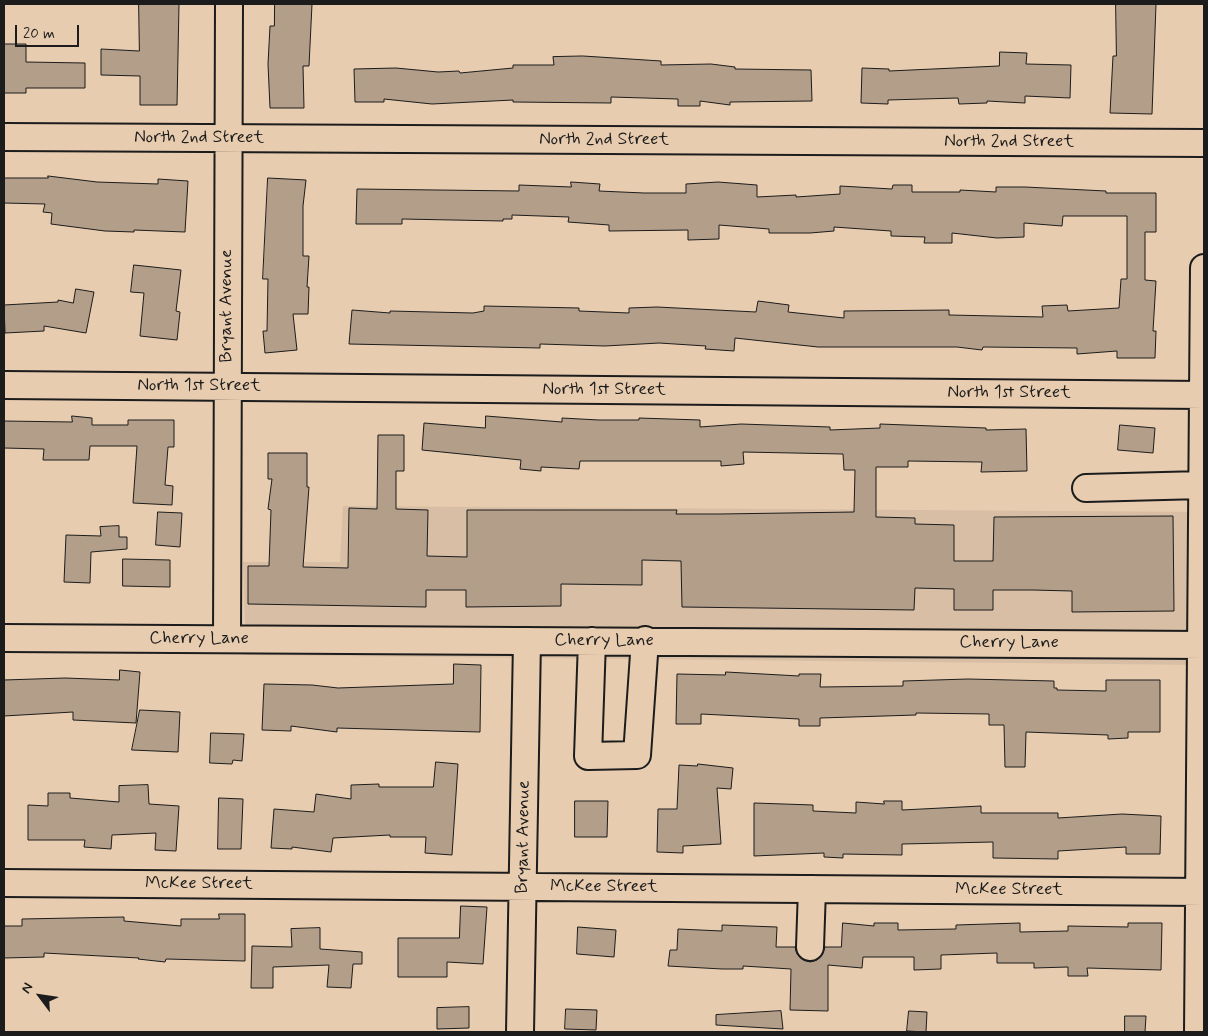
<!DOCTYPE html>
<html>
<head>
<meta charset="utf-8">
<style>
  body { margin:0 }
  #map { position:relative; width:1208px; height:1036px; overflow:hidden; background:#e8ccaf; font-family:Mynerve,sans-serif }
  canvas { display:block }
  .frame { position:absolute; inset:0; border:5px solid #1c1c1c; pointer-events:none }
  .north { position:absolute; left:15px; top:971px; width:50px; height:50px; -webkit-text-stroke:4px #e8ccaf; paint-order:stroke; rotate:301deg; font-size:14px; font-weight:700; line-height:20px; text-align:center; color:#1c1c1c }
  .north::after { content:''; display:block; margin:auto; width:18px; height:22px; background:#1c1c1c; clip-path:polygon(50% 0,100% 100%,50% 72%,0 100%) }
  .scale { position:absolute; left:15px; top:25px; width:64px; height:22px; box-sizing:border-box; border:2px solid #1c1c1c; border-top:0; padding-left:6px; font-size:15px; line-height:18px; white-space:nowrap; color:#1c1c1c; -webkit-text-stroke:4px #e8ccaf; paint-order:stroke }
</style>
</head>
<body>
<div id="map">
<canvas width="1208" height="1036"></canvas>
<div class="frame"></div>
<div class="north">N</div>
<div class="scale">20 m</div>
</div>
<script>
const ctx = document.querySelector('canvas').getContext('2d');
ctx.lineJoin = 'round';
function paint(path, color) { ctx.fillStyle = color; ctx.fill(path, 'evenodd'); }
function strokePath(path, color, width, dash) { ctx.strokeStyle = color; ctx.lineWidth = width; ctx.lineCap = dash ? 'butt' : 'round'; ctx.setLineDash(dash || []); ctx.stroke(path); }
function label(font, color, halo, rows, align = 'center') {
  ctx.font = font + ' Mynerve,sans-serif'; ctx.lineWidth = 5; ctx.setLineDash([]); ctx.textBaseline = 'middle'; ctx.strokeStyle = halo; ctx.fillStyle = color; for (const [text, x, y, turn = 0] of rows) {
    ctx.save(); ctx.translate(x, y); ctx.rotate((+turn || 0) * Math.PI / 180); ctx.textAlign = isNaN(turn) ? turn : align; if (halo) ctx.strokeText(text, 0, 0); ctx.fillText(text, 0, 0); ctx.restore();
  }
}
const built = new Path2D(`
  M343,506L1204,512V665L246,655L243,562H340Z`);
const building = new Path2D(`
  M139,4H179L177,105H140V76L101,75V49L139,51Z
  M275,4H312L309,66H303L304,108H270L268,64L270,26H274Z
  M1116,4H1156L1152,114L1110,113L1113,56H1116Z
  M4,44H26V62L85,63V88H26V93H4Z
  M1000,52L1027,53L1026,64L1071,65L1070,98L1025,96V103L987,101V103L959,104L958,98L888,100V104L861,103L862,68L889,69V71L999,66Z
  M583,56L661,61V65L711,64L735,67V69L811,70L812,101L730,102V105L700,101V106H678V99L611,97V103L513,102V100L432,104L384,99V102H355L354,69L396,68L438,72L459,71L460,73L513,68V65H554L553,57Z
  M48,176L97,182L158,184V179L188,181L185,232L134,230V232L105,231L51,224L52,213L43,212L45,204L4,203V178H48Z
  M268,178L306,180L303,206V256H309L307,287H309L308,314H293L297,350L265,353L263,331H267L268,279H263Z
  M571,182L600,184L599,191L644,193H686V184L718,182L757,185V197L796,195V197L840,194V186L892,189L893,185H912V192H960V190L996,192V187H1025L1106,191V193H1156V232H1145V280L1156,281L1153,331H1156L1155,358H1117V351L1077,354V348L983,347L982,350L957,347H818L735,338L734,351L705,349L706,346L659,343L605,346L540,344V348L349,344L352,310L390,313V311L473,313L484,311V306L579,308V311L629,313V308L657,307L756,312L758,301L789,305L788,312L844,318V311L949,310V315L1043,317L1042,306L1067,305L1068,311L1119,308L1121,279H1127V216H1063L1062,226L1024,223V237L997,238L952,233V243H924L925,237L891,236V231L834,227V231L810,233H769V229L719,225V239L688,240V230L609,231V225L568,222L569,217L512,215V219H503V221L402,219V224H356L357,189L519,191V185L571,187Z
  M134,265L181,270L176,311L180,312L177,340L140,336L144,293L131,292Z
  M76,289L94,292L86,333L44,326V331L5,333L4,305L58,302V300L73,303Z
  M72,416L92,418V425H128V420H174V447H168L165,485L173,486L172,505L133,503L137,446H90L89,460H43L44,449L4,448V421L72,422Z
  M486,416L562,422V418L599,420H639V418L700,420V427L741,424L830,427V430L880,428V424L986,428V430L1026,429L1027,471L981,472L982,462L908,461V467H876V517L915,518V524L954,525V561H993L994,517L1173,516L1174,611L1072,612V591L1033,590H993V610H954V589L915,588L914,610L682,607L681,561L642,560V585L561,584V606L466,607V590H426V607L248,604V566H269L271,510L268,509L272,479H268V453H307V487H309L303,567L348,568L349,508L377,509L378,435H404V471H396V509L428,510L427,556L467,557V510H677L676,514H720L854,512L855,470H844L843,454L743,452L744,464L721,466V461H580L579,469L541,467V471L520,469L521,460L422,450L424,423L485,428Z
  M1120,425L1155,428L1153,453L1118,450Z
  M158,512L182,513L180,547L156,545Z
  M119,526V537H127V549L91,552L90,583L64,582L66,535L101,536L100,527Z
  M123,559L170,560V587L123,586Z
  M454,664L481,665L480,732L337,728V732L291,726V731L262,730L264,684L312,685L338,688L453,684Z
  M120,670L140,672L136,723L73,720V712L4,716V680L65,678L119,680Z
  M726,672L799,676V674H821L820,687L903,686V681L968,679L1054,681V688H1057V690L1106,691V680H1160V732H1128V738L1108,739V735L1026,732L1025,767H1005L1004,725H989V714L916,713V715L820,718V726H799V719L701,714V724H676L677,674L725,675Z
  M140,710L180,712L178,752L132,750Z
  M211,733L244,734L242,761L233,760L232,764L210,763Z
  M436,762L458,764L452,855L425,853L426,837H390V835L333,838L331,852L292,847V849L271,848L274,809L314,812L316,794L351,799V785L379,784V787H433Z
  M698,764L733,768L731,789L717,788L721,844L683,846V853L657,852L658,809H677L679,765L697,766Z
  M148,785L149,804L179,806L176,851L155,850L156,833L112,835L111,849L84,847L85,840H28V805L48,806V793H70V798L119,802V786Z
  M219,798L243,799L241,849H218Z
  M575,801H608L607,837H575Z
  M884,801H902V810L981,806V813H1058V818L1122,814L1161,816L1160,854H1126V847L1058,851V859L993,858V842L902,844V855L843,854V858L824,857V853L754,856V803L813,805V811L856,813V802L884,804Z
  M461,906L487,907L483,964L447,962V977H398V938H459Z
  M219,914H245V961L166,959L165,962L138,959L139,958L44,953V957L4,958V926H22V919L124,917V921L181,926V919H219Z
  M843,923L874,926V923H898V930L956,929V925L1020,923V932L1068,931V926L1128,927V923H1162L1161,970L1087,968L1088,976H1068V967L1034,968V963H997V953L941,955V969L914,970V957H863L862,968L828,965V1011L790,1010L791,969L743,966V969H722L668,966L670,950H677L678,929L722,931V925L777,927L776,947H795L797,954L802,959L810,962L817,960L822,955L825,947H841Z
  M578,927L616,930L614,957L577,954Z
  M320,928V949L362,952V964H353L351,988L327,987L329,965L273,967V988H251L252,946L292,947L291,929Z
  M469,1007V1028L437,1029V1008Z
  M566,1009L597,1010L596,1030L565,1029Z
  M781,1011L783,1029L716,1025V1015Z
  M909,1011L927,1012L926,1032L907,1031Z
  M1125,1016H1146L1145,1032H1125Z`);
const minor = new Path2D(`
  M4,137L1204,143
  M4,385L1204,395
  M1086,488L1202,485
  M4,638L1204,645
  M227,639L229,4
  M592,641L588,756L637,755L645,640
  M4,883L1204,892
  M810,947L812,889
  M520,1032L527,641
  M1198,1032L1204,268`);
const streetNames = [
  ["North 2nd Street",199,138],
  ["North 2nd Street",604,140],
  ["North 2nd Street",1009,142],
  ["Bryant Avenue",227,306,-90],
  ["North 1st Street",199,386],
  ["North 1st Street",604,390],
  ["North 1st Street",1009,393],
  ["Cherry Lane",199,639],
  ["Cherry Lane",604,641],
  ["Cherry Lane",1009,643],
  ["Bryant Avenue",524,837,-89],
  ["McKee Street",199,884],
  ["McKee Street",604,887],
  ["McKee Street",1009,890]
];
paint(built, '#d8bea4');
paint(building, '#b29e89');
strokePath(building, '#1c1c1c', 1);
strokePath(minor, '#1c1c1c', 30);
strokePath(minor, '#e8ccaf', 26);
label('18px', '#1c1c1c', '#e8ccaf', streetNames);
</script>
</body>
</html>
